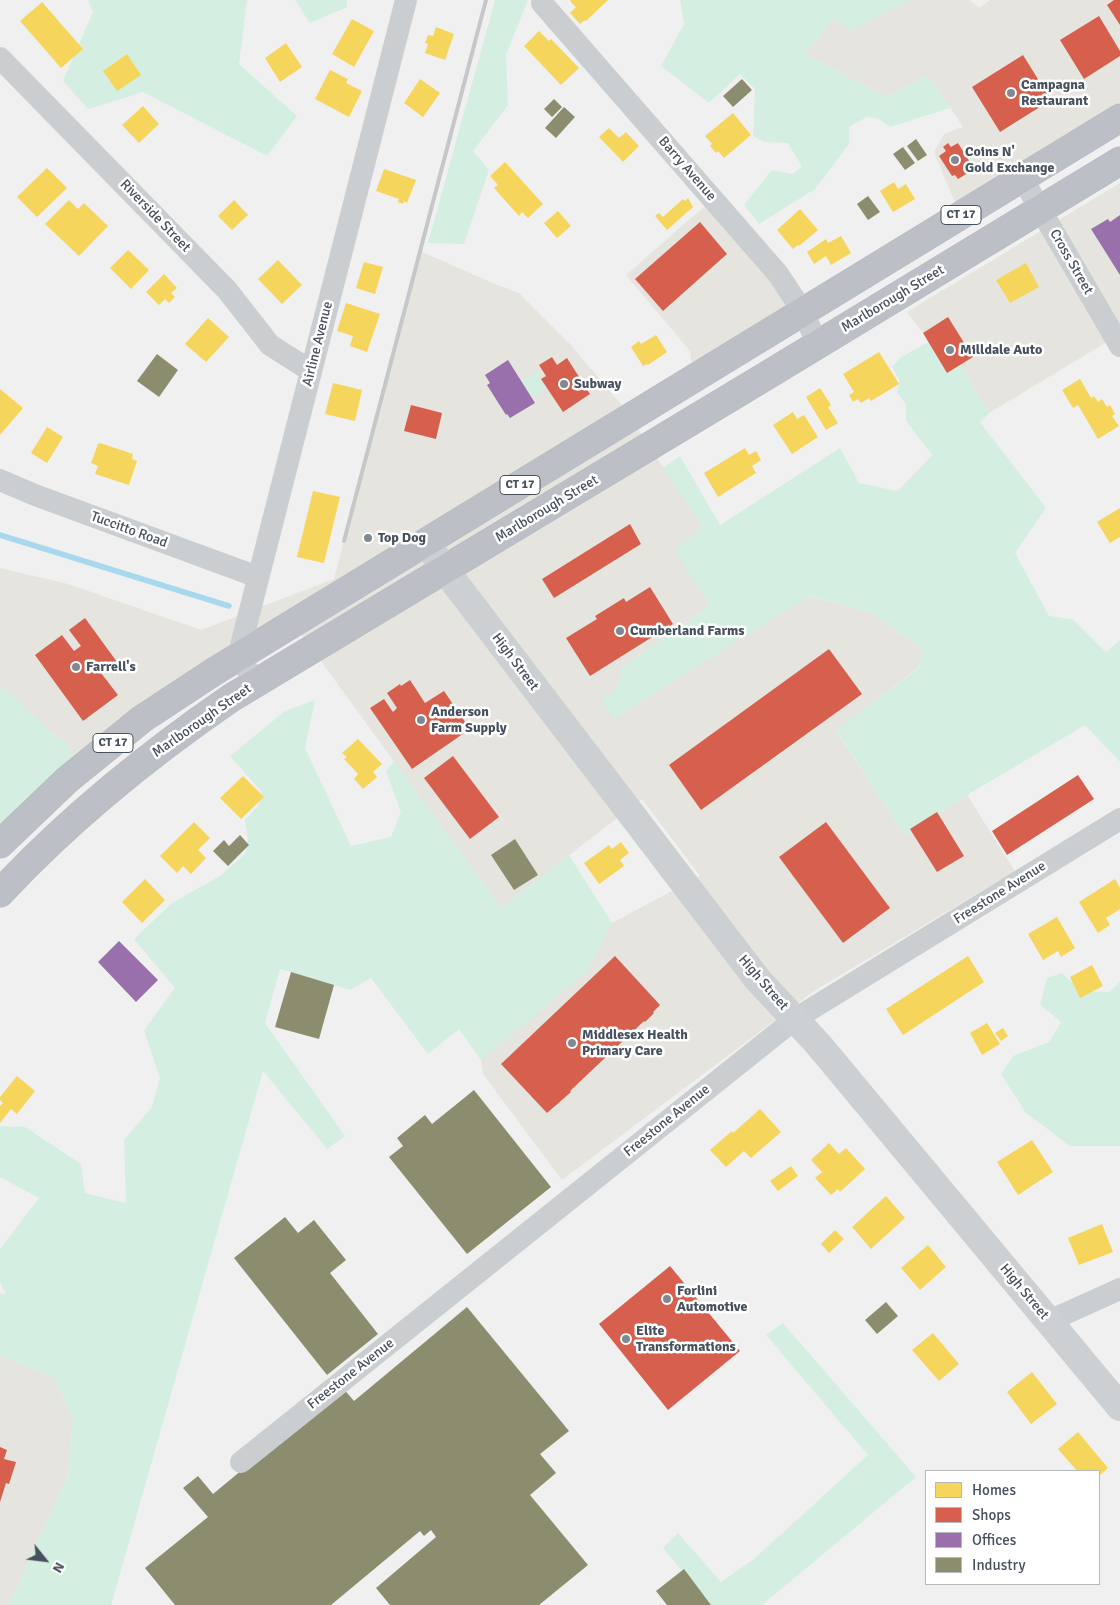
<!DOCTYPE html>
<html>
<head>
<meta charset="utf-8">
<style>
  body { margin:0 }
  #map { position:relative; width:1120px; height:1605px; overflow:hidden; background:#f0f0f0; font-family:Signika,sans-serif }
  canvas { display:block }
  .legend { position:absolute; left:925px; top:1470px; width:175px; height:115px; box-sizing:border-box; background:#fff; border:1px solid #b5b9be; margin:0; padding:6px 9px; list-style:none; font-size:15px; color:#47505d }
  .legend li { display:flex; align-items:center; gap:10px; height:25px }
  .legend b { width:25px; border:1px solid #b5b9be }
  .north { position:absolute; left:20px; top:1535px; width:50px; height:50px; -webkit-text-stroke:4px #fff; paint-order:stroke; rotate:119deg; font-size:14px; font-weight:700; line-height:20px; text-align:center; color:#47505d }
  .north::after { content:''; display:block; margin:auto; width:18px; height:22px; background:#47505d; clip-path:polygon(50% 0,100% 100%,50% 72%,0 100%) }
</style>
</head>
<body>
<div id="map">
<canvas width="1120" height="1605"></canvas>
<ul class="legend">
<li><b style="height:14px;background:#f6d55c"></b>Homes</li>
<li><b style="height:14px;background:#d6604d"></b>Shops</li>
<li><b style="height:14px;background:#9970ab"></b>Offices</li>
<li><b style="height:14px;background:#8c8c6e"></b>Industry</li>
</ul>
<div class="north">N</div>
</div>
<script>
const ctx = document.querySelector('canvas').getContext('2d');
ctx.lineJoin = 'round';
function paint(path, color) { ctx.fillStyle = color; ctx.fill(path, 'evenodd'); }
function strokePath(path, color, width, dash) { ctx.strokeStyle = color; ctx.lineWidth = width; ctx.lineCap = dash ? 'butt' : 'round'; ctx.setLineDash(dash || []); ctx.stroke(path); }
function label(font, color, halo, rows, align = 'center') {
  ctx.font = font + ' Signika,sans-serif'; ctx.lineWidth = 5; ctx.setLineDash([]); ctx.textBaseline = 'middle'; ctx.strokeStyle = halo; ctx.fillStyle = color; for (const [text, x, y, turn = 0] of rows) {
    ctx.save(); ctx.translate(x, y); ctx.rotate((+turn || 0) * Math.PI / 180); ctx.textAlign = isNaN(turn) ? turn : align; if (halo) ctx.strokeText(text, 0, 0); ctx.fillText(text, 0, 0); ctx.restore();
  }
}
const commercial = new Path2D(`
  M909,0H970L979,8L990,0H1120V103L983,186L956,205L934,152L944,134L963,127L931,79L924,77L886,97L805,54L833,19L852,30Z
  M1120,183V334L989,413L960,365L947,373L923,333L907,312Z
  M707,204L773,281L786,304L784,311L692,366L690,351L626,275Z
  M420,251L495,284L519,293L570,344L625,409L702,526L676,551L710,606L621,668V678L616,689L614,719L808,596L870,612L922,649L918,668L836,731L905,836L967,795L1015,871L814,991L562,1180L483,1074L481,1060L587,971L612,923L700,876L642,799L501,908L285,612L74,760L69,748L0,685V568L68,584L201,630L334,579Z
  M0,1356L54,1377L73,1418L67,1477L9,1605H0Z`);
const green = new Path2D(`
  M88,0H249L247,1L239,64L297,116L267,156L143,92L88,109L63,81L93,12Z
  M295,0H347V7L310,23Z
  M495,0H528L506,55L508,105L473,151L489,170L464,244L428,243Z
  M680,0H909L852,31L833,19L805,54L886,97L924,77L931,79L950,108L890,127L879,119L867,117L849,127V144L815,189L759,224L744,205L772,170L792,174L802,167L788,143L764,142L753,136L755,89L740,74L709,103L661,66L684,24Z
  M928,342L947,373L960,365L989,413L980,422L1046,508L1015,553L1049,616L1072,619L1106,652L1120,640V762L1085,725L967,795L905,836L836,730L918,669L922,649L870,612L809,596L614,719L601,700C615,690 621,687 621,668L710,606L675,551L702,526L663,468L680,456L720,525L840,448L859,483L898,491L932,455L906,421V404L897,393L900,381L892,367L900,358Z
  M536,371L547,388L532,398L521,381Z
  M0,685L69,748L74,760L0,830Z
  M315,700L305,748L351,846L391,837L401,812L386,771L394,761L501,908L569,855L612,923L587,971L481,1060L459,1029L428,1054L371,978L350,990L280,969L265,1023L345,1136L327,1149L263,1071L111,1605H9L67,1477L73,1418L54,1377L0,1356V1293L6,1294L0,1282V1249L39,1198L0,1177V1126L25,1127L81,1164L85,1193L126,1203L124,1140L152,1107L160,1078L144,1030L175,988L134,939L172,903L220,876L245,854L248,841L245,820L259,805L262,792L230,756L285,711Z
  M1062,973L1081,991L1109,992L1120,981V1146H1070L1026,1113L1001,1074L1013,1056L1049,1042L1061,1022L1040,1005L1047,978Z
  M783,1323L916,1477L762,1605H711L663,1548L678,1533L721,1582L754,1559L868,1455L766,1335Z`);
const homes = new Path2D(`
  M571,0H608L586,21L585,20L580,24L570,13L576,7L570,1Z
  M42,2L83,49L61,68L20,21Z
  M352,19L374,31L354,67L332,54Z
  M436,27L454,34L445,60L425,53L428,44L425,43L428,35L433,36Z
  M539,31L549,41L551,39L579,68L561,85L524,46Z
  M286,43L302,67L280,82L265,58Z
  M127,54L141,75L117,91L103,71Z
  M330,70L348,79L346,83L362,91L349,117L315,99Z
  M420,79L440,93L423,117L404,103Z
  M143,106L159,124L139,143L122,125Z
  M733,113L751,135L724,158L718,151L716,153L710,146L712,144L705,136Z
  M609,128L619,138L626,132L639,146L623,162L599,137Z
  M505,162L543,204L528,218L522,212L519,216L494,188L498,185L490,176Z
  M47,168L67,188L37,217L17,197Z
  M384,169L416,180L407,203L404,201L403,204L398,202L399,199L376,191Z
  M894,182L898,189L906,184L915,199L893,212L880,191Z
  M688,198L693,207L667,230L655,216L659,213L663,217L683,199L685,201Z
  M69,200L78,209L84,203L108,226L79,256L45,224Z
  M234,200L248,215L232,230L218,216Z
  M800,209L818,230L799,246L798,245L793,249L777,230Z
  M558,211L571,226L557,238L544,223Z
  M841,236L851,253L831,265L826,256L814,264L807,252L826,239L828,243Z
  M128,250L149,270L131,289L110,268Z
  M278,260L302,285L282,304L258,279Z
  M364,262L383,267L375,294L356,288Z
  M1026,263L1039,287L1010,303L996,280Z
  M164,274L177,288L171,293L175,297L169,303L165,299L159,305L146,292Z
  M346,303L380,314L367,352L350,346L353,336L337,331Z
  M208,318L229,337L206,362L185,344Z
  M656,335L667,352L648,365L647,364L643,366L631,347L639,341L641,344Z
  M879,352L899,384L871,401L869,398L861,403L858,399L853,402L849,395L854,392L843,374Z
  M1080,379L1091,398L1094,396L1098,402L1102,399L1107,407L1110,405L1115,414L1112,416L1119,426L1098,439L1078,405L1073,408L1062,390Z
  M333,383L362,390L355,421L325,414Z
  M820,388L831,405L828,407L838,423L826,430L806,397Z
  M0,389L23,408L0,435Z
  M793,412L797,419L804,415L818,437L792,454L773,425Z
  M47,427L63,437L47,463L31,453Z
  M100,443L133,454L132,459L137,461L129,485L95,474L98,466L91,463L98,444Z
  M745,448L749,455L756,451L761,460L752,466L756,473L718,497L704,473Z
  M313,491L340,497L324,563L297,557Z
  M1120,508V537L1110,543L1097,522Z
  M358,739L382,764L373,772L377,777L363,789L354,779L358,774L344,759L347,757L342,753Z
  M243,776L264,797L241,819L220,798Z
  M194,822L210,838L198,850L206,858L191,874L183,866L177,873L160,856Z
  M621,842L629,853L620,860L624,866L599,884L584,863L609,845L612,849Z
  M145,879L165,900L142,923L122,902Z
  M1115,879L1120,888V909L1106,918L1110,925L1098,933L1079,902Z
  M1057,917L1075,948L1061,957L1058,951L1043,960L1028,934Z
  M968,956L984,982L903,1035L886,1009Z
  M1092,965L1103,986L1080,998L1070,977Z
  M987,1023L1000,1044L982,1055L970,1033Z
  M1003,1028L1008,1036L1001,1041L995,1033Z
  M17,1076L35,1091L17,1114L11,1109L0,1123V1106L3,1103L0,1100V1097Z
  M760,1109L781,1132L751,1158L744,1151L726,1167L710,1150L732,1131L733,1133Z
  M1032,1140L1053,1172L1018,1195L997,1162Z
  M829,1143L839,1154L846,1148L865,1169L840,1192L838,1189L831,1195L815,1178L822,1172L811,1160Z
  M791,1166L798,1176L778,1191L770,1181Z
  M886,1196L905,1218L871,1249L852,1227Z
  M1102,1224L1113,1252L1079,1265L1068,1238Z
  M835,1230L844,1239L829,1253L821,1244Z
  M928,1245L946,1267L920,1290L901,1268Z
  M933,1333L959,1364L939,1381L912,1350Z
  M1032,1372L1057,1404L1031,1424L1007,1392Z
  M1078,1432L1108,1468L1099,1476V1471H1077L1058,1449Z`);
const shops = new Path2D(`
  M1114,0H1120V25L1107,5Z
  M1099,16L1120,51V56L1084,79L1060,40Z
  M1023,55L1051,100L1000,132L972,87Z
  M948,143L951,147L958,143L971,164L970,165L973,170L958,179L955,175L952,176L939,156L946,151L943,147Z
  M700,222L727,254L663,311L635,279Z
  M948,317L973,357L947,373L923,333Z
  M552,357L557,365L567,358L590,394L563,412L541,379L546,376L539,365Z
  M411,405L442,413L436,439L404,431Z
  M630,524L641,544L554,598L542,579Z
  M650,587L673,624L590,676L566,638L597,619L595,616L624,598L626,602Z
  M85,618L117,662L101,673L118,695L83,721L35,655L62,635L74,651L81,646L69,630Z
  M829,649L862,694L701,810L669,765Z
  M410,680L425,703L444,691L470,729L412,769L370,708L384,699L393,712L397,708L387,693L400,684L401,686Z
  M453,756L499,817L470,839L424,778Z
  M1078,775L1094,799L1007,855L992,831Z
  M937,812L964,856L937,872L910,829Z
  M826,822L890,908L843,943L779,857Z
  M615,956L660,1005L653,1012L654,1013L645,1022L644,1021L570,1091L571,1092L547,1113L501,1064Z
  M670,1266L740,1351L668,1410L599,1324Z
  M0,1447L7,1450L4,1459L16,1462L9,1484L6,1483L0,1502Z`);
const offices = new Path2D(`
  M1120,215V275L1091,229L1108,219L1110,222Z
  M508,360L535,403L510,418L507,414L506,415L487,385L490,383L485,375Z
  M119,941L158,980L136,1002L98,962Z`);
const industry = new Path2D(`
  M742,79L752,90L733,107L723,96Z
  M554,99L562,107L552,117L544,109Z
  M564,107L575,117L556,138L545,128Z
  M916,139L927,155L918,161L907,146Z
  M903,147L915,163L905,170L893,154Z
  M868,196L880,212L868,220L857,204Z
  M157,354L178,370L159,397L137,381Z
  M240,835L249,845L228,866L213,851L224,840L229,846Z
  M515,839L538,875L514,890L491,855Z
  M291,972L334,985L319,1039L275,1027Z
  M474,1090L551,1187L467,1254L389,1157L403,1146L397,1138L425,1115L432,1124Z
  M285,1217L298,1233L314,1220L346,1260L330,1273L378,1334L327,1375L234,1258Z
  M886,1302L898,1316L877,1334L865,1320Z
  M467,1307L569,1431L540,1454L556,1473L530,1495L588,1565L539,1605H390L376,1588L436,1537L431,1530L424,1536L420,1531L331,1605H175L145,1568L208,1517L183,1488L198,1476L213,1494L342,1387L354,1401Z
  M684,1569L711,1605H667L656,1591Z`);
const stream = new Path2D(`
  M0,535L229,606`);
const street = new Path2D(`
  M542,3L778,274L803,312L818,345
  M0,58L227,290L270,345L311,371
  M1022,178L1120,346
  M0,480L35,495L258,577
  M257,683L238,657L406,0
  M1049,1321L1120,1289
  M241,1462L795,1019L1120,819`);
const secondary = new Path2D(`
  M426,542L445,570L758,980L818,1044L1120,1407`);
const highway = new Path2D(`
  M0,844L67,780L142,719L215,671L1120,118
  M0,893C69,819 148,755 231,698L761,379L1120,161`);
const rail = new Path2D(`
  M344,541L486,0`);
const markers = [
  [1011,93,5,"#828890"],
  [955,160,5,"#828890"],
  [950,350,5,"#828890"],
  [564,384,5,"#828890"],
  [368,538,5,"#828890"],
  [620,631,5,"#828890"],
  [76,667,5,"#828890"],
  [421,720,5,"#828890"],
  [572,1043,5,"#828890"],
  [667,1299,5,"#828890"],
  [626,1339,5,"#828890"]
];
const shields = [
  [961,215,40],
  [520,485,40],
  [113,743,40]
];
const shieldNames = [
  ["CT 17",961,215],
  ["CT 17",520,485],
  ["CT 17",113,743]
];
const poiNames = [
  ["Campagna",1021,85],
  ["Restaurant",1021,101],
  ["Coins N'",965,152],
  ["Gold Exchange",965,168],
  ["Milldale Auto",960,350],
  ["Subway",574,384],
  ["Top Dog",378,538],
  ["Cumberland Farms",630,631],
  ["Farrell's",86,667],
  ["Anderson",431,712],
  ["Farm Supply",431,728],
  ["Middlesex Health",582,1035],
  ["Primary Care",582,1051],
  ["Forlini",677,1291],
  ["Automotive",677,1307],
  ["Elite",636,1331],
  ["Transformations",636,1347]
];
const streetNames = [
  ["Barry Avenue",687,169,49],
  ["Riverside Street",155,216,46],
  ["Cross Street",1071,262,60],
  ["Marlborough Street",893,299,-31],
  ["Airline Avenue",318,344,-76],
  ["Marlborough Street",547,509,-31],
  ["Tuccitto Road",129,530,20],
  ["High Street",515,662,53],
  ["Marlborough Street",202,721,-35],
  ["Freestone Avenue",1000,893,-32],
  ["High Street",763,983,49],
  ["Freestone Avenue",667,1121,-39],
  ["High Street",1024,1292,50],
  ["Freestone Avenue",351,1374,-38]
];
paint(commercial, '#e5e4de');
paint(green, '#d4efe1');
paint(homes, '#f6d55c');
paint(shops, '#d6604d');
paint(offices, '#9970ab');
paint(industry, '#8c8c6e');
strokePath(stream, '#a8d8ee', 5.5);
strokePath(highway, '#b5b8bf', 29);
strokePath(street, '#cbced1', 22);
strokePath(secondary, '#ccd0d3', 28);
strokePath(highway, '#bcc0c6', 28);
strokePath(rail, '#c6c7c9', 4);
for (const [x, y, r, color] of markers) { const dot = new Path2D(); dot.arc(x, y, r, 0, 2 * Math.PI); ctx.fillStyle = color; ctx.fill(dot); strokePath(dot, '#fff', 2); }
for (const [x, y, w] of shields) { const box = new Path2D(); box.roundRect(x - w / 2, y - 9.5, w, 19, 4); ctx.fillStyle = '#fff'; ctx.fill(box); strokePath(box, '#47505d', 1); }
label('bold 12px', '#47505d', null, shieldNames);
label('bold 14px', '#47505d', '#fff', poiNames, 'left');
label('14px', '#47505d', '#fff', streetNames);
</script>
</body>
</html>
